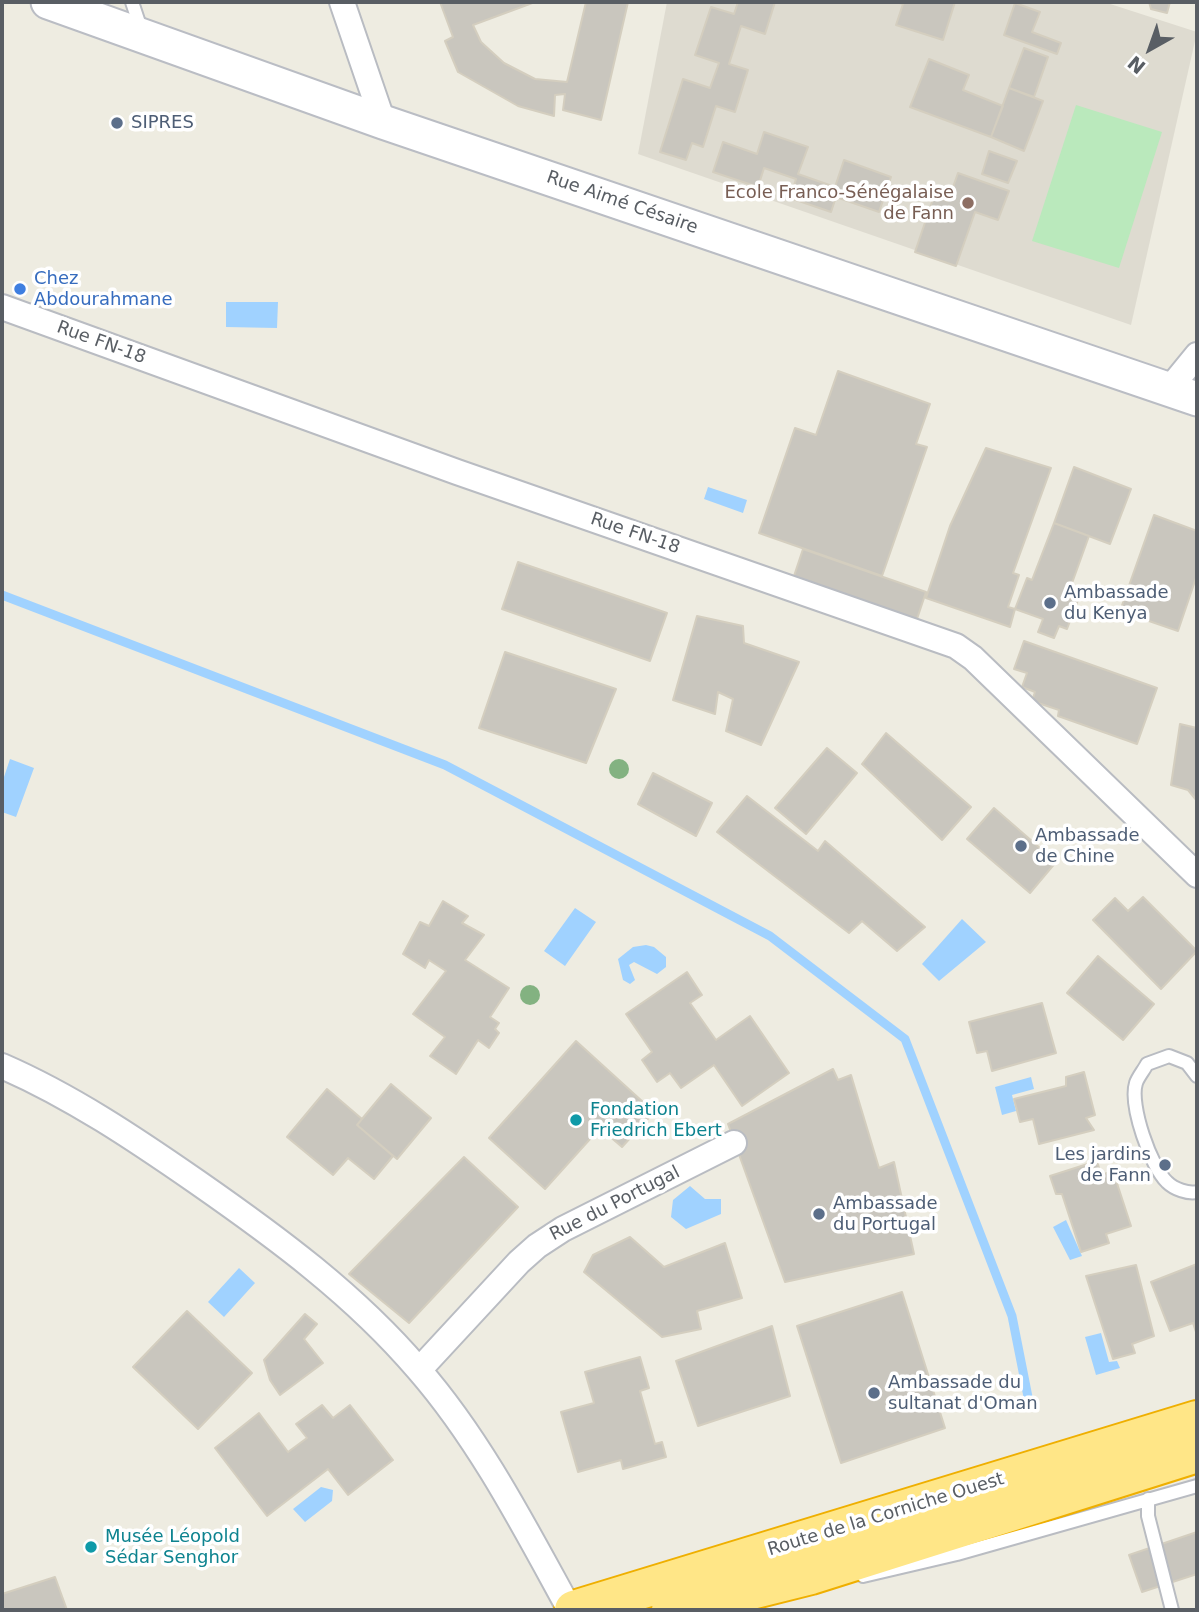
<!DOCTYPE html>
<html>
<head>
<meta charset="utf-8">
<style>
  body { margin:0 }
  #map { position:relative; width:1199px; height:1612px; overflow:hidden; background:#eeece1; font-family:"DejaVu Sans",sans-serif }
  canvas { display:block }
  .frame { position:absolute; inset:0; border:4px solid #595e64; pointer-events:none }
  .north { position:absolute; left:1115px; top:14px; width:70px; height:70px; -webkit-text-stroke:5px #fff; paint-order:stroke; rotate:220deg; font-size:19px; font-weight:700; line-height:28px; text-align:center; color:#595e64 }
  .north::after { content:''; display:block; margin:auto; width:24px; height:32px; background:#595e64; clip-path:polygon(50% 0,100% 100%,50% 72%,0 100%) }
</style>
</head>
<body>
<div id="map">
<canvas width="1199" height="1612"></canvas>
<div class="frame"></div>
<div class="north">N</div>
</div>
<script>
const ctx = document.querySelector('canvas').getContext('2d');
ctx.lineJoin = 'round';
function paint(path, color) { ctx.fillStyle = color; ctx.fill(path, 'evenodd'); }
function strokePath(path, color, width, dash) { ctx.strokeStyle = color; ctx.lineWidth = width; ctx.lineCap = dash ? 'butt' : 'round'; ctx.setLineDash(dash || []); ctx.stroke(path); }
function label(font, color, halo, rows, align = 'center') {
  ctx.font = font + ' "DejaVu Sans",sans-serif'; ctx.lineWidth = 7; ctx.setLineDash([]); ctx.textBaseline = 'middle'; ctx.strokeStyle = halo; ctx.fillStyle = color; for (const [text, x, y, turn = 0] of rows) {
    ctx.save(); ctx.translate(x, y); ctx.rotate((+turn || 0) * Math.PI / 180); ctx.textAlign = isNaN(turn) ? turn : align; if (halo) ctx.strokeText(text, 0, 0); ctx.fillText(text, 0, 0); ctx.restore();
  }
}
const education = new Path2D(`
  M667,2H1104L1197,32L1131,325L638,154Z`);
const green = new Path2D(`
  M1076,105L1162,132L1119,268L1032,241Z`);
const water = new Path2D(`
  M226,302H278L277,328L226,327Z
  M708,487L747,500L743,513L704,499Z
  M10,759L34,768L16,817L2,812V783Z
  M575,908L596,922L565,966L544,951Z
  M962,919L986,942L939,981L922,964Z
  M646,945L654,947L666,957V967L657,974L634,962L629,965L635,980L630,984L623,980L618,959L633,947Z
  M1031,1077L1034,1089L1012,1095L1016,1111L1002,1115L995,1087Z
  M690,1186L705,1199H721V1214L686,1229L671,1217L673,1200Z
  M1066,1220L1082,1256L1070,1260L1053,1227Z
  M239,1268L255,1283L224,1317L208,1302Z
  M1101,1333L1109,1362L1117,1361L1120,1368L1096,1375L1085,1337Z
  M321,1487L333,1490L332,1501L305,1522L293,1509Z`);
const stream = new Path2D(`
  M2,595L445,765L770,936L905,1039L1012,1316L1030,1407`);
const building = new Path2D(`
  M440,2H535L473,25L481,42L504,63L535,79L567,82L586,2H628L601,120L563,110L565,94L555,95L554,116L518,106L458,72L445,41L453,37Z
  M738,2H775L765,34L741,26L729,64L748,70L735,112L716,106L703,147L692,143L686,160L660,152L683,79L710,88L719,63L695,55L711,7L734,14Z
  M896,2H955L943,40L896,25L903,4Z
  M1149,2H1170L1167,13L1151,9Z
  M1015,3L1040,12L1032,32L1061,43L1057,54L1004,35Z
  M1024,48L1048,57L1034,97L1009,88Z
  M929,59L969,75L963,90L1003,106L991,137L910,107Z
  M1009,88L1043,101L1024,151L991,137Z
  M764,132L808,147L798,174L835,187L844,160L891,177L879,212L836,197L831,212L790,198L796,179L764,168L758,187L713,172L723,142L757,154Z
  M989,151L1017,161L1008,183L982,174Z
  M958,173L1009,191L998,220L975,212L956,266L915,252L934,196L948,201Z
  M838,371L930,404L916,444L927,447L882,576L759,533L795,428L816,435Z
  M986,448L1051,468L1013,573L1019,575L1008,607L1015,609L1010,627L926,598L950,526Z
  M1074,467L1131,489L1110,544L1054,523Z
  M1154,515L1197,531V575L1178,631L1120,611Z
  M1054,523L1089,536L1067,597L1078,600L1067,629L1059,626L1054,638L1038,632L1043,619L1015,609L1027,578L1032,580Z
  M803,549L926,592L915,625L792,582Z
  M518,562L667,613L650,661L502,609Z
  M697,616L743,626L744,643L799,662L761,745L726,731L733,699L718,692L715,714L673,700Z
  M1024,641L1157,688L1137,744L1058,716L1059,710L1032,701L1035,692L1022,687L1027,673L1014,669Z
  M505,652L616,689L586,763L479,728Z
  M1180,724L1197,728V801L1188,790L1171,785Z
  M886,733L971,807L942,840L862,764Z
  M827,748L857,773L806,834L775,808Z
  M653,773L712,803L696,836L638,804Z
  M747,796L818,851L825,841L925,927L897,951L862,921L849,933L717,832Z
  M994,808L1056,862L1030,893L967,839Z
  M1143,897L1197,951L1161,989L1093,920L1115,898L1128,911Z
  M443,901L468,916L462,923L484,935L465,960L509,988L490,1017L499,1023L495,1029L499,1033L489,1048L478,1040L456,1074L430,1056L445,1037L413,1014L446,971L429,960L425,968L403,954L420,922L429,926Z
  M1098,956L1154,1004L1123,1040L1067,993Z
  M687,972L702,995L690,1003L716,1040L750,1016L789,1073L742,1106L714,1065L681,1088L670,1073L657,1082L642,1060L652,1052L626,1014Z
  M1042,1003L1056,1053L992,1071L987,1051L977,1053L969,1022Z
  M576,1041L654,1112L622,1147L600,1128L545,1189L489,1138Z
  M833,1069L838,1080L851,1075L879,1168L894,1162L914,1254L785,1282L728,1124Z
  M1084,1072L1095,1115L1086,1118L1094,1130L1039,1144L1033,1119L1020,1122L1014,1099L1066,1086V1077Z
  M391,1084L431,1118L397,1159L357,1125Z
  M327,1089L362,1119L357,1125L393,1156L374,1179L348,1158L333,1175L287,1137Z
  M464,1157L518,1207L409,1323L349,1274Z
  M1097,1161L1101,1175L1113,1171L1131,1226L1106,1234L1109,1243L1081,1252L1062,1194H1056L1050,1176Z
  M630,1237L664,1267L725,1243L742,1298L697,1311L701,1329L662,1337L584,1272L593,1255Z
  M1197,1264V1335L1193,1323L1170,1331L1151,1282Z
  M1136,1265L1154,1336L1132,1344L1135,1353L1113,1359L1086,1276Z
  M902,1292L945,1428L841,1463L797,1326Z
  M187,1311L252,1373L198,1429L133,1367Z
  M305,1314L317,1324L304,1339L323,1363L280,1395L270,1380L264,1360Z
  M772,1326L790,1396L698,1426L676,1361Z
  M640,1357L649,1388L640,1391L655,1444L662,1442L666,1457L623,1469L621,1460L578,1472L561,1412L594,1403L585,1372Z
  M322,1405L333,1418L350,1405L393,1460L348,1495L328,1469L267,1516L215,1448L259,1413L288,1452L307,1438L296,1424Z
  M1197,1532V1574L1142,1592L1129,1555Z
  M55,1577L67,1610H2V1594Z`);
const lane = new Path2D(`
  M132,2L142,32
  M1197,1076L1187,1063L1169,1056L1147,1064C1144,1070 1138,1077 1136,1083C1129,1105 1151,1167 1167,1182C1174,1189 1188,1194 1197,1192
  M1148,1499V1516L1172,1610
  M863,1576L957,1554L1197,1486`);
const street = new Path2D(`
  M342,2L383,122
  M2,307L457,472L956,646L973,658L1197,875
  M1170,388L1197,355
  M2,1066C71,1096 135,1139 197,1182C276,1237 355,1295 418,1369C480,1440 525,1528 570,1610
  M419,1370L519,1262L537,1246L563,1229L734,1143`);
const secondary = new Path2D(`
  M48,2L383,122L1197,399`);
const highway = new Path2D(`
  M574,1610L1197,1420
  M671,1610L811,1575L1197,1453`);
const trees = [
  [619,769],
  [530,995]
];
const markers = [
  [117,123,7,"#5c6f8a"],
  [968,203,7,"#8d6e63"],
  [20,289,7,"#3f7fe0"],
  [1050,603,7,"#5c6f8a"],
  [1021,846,7,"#5c6f8a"],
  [576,1120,7,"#0f9aa8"],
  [1165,1165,7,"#5c6f8a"],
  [819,1214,7,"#5c6f8a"],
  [874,1393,7,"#5c6f8a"],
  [91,1547,7,"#0f9aa8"]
];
const serviceNames = [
  ["SIPRES",131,123],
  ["Ambassade",1064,593],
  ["du Kenya",1064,614],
  ["Ambassade",1035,836],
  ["de Chine",1035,857],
  ["Les jardins",1151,1155,"right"],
  ["de Fann",1151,1176,"right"],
  ["Ambassade",833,1204],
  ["du Portugal",833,1225],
  ["Ambassade du",888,1383],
  ["sultanat d'Oman",888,1404]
];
const educationNames = [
  ["Ecole Franco-Sénégalaise",954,193],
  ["de Fann",954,214]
];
const streetNames = [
  ["Rue Aimé Césaire",622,203,19],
  ["Rue FN-18",101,343,20],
  ["Rue FN-18",635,534,19],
  ["Rue du Portugal",615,1204,-27],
  ["Route de la Corniche Ouest",886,1515,-17]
];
const shopNames = [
  ["Chez",34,279],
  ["Abdourahmane",34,300]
];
const cultureNames = [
  ["Fondation",590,1110],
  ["Friedrich Ebert",590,1131],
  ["Musée Léopold",105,1537],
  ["Sédar Senghor",105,1558]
];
paint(education, '#dedbd0');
paint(green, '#bae9bc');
paint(water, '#a0d2ff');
strokePath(stream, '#a0d2ff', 9);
paint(building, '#c9c6be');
strokePath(building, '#d4cebf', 2);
strokePath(lane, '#b9bcc2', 16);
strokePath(street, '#b9bcc2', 28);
strokePath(secondary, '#babdc4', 37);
strokePath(highway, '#efaf00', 42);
strokePath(lane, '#fff', 12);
strokePath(street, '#fff', 24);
strokePath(secondary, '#fff', 33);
strokePath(highway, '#ffe687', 38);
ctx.fillStyle = '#83b281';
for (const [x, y] of trees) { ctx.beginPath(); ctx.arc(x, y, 10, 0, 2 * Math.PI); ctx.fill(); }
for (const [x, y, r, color] of markers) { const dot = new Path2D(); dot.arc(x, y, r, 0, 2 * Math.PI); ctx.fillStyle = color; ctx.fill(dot); strokePath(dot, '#fff', 2.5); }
label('18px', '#4e5e75', '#fff', serviceNames, 'left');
label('18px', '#785e54', '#fff', educationNames, 'right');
label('18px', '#595e64', '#fff', streetNames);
label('18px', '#366cbe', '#fff', shopNames, 'left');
label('18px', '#0d838f', '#fff', cultureNames, 'left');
</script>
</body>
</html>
